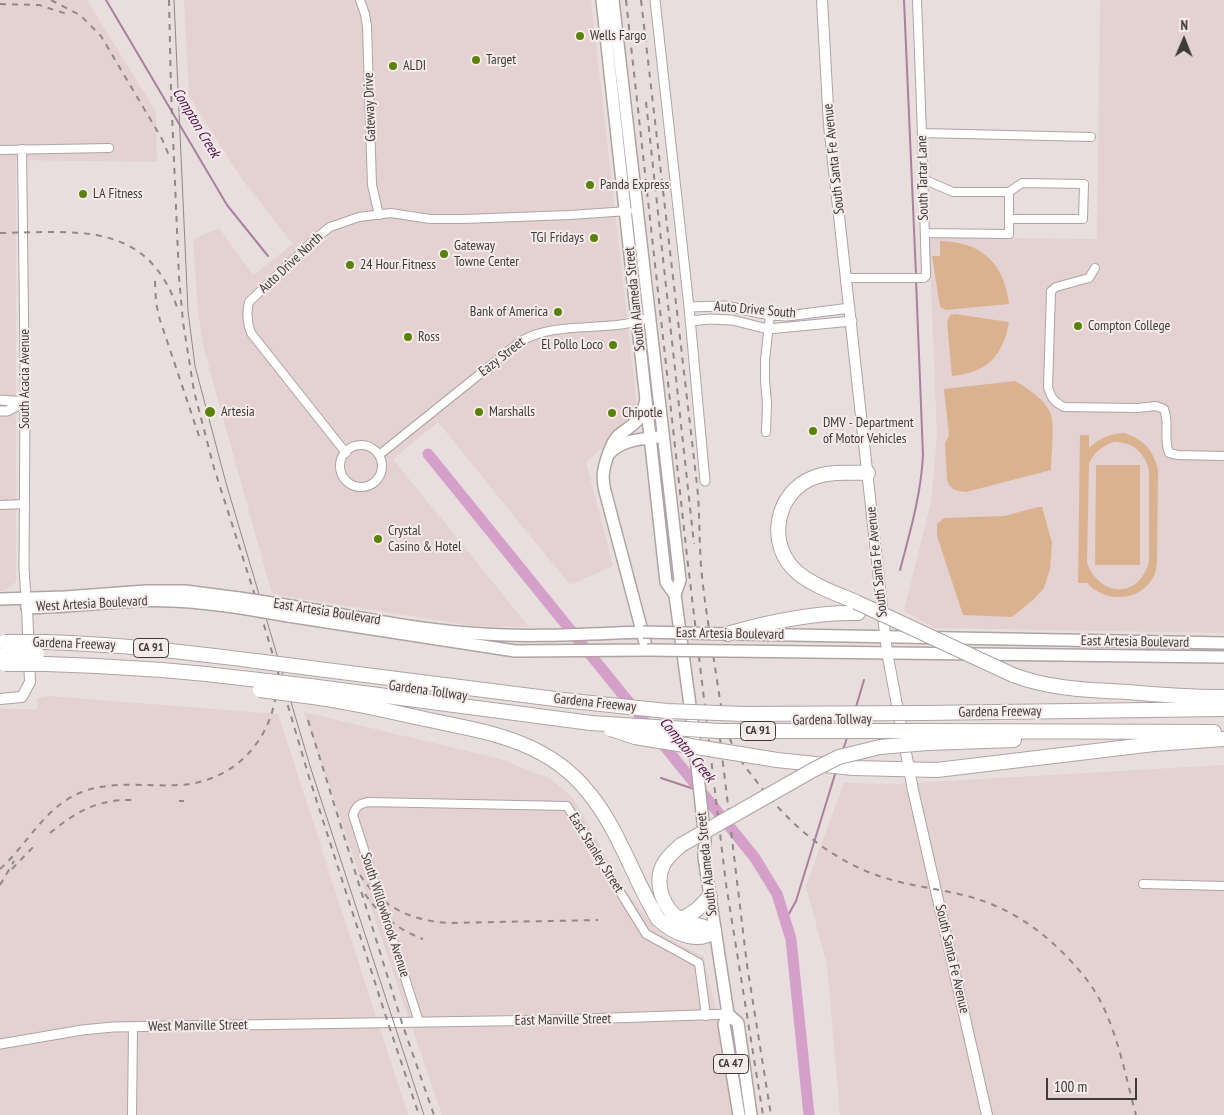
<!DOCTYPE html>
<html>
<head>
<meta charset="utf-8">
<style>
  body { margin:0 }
  #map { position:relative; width:1224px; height:1115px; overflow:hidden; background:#e8dede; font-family:"PT Sans Narrow",sans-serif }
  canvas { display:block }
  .north { position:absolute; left:1159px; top:15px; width:50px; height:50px; -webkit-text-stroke:4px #f6ebeb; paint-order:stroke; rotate:1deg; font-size:14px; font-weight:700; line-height:20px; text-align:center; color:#3f3b3a }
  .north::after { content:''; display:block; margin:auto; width:18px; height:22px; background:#3f3b3a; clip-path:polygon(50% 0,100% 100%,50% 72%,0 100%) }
  .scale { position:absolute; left:1046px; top:1078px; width:91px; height:22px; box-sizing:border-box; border:2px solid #3f3b3a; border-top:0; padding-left:6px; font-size:15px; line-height:18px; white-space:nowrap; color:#3f3b3a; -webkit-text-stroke:4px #f6ebeb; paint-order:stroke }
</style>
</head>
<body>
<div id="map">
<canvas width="1224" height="1115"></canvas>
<div class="north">N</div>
<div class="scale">100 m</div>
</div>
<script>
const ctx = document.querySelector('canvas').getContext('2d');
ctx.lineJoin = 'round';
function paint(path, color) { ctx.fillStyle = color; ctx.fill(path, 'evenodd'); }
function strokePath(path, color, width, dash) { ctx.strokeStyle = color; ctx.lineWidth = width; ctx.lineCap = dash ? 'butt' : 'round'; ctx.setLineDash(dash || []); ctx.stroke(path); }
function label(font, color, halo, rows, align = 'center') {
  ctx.font = font + ' "PT Sans Narrow",sans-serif'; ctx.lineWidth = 4; ctx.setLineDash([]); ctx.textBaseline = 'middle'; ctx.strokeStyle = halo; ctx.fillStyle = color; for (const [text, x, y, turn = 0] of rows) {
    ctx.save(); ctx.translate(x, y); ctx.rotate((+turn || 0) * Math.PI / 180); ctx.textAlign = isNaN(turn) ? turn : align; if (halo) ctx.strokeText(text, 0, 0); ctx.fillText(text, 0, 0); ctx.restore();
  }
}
const built = new Path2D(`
  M0,0H87L156,112L157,162L16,160V582L6,590L0,591Z
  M184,0H591L637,407L629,424L586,462L613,566L570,585L438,422L393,459L529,627L475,626L272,594L204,349L198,313L193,239L219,228L253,275L293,244L242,179L189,96Z
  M1100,0H1224V633L935,628L904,611L931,502L937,436L929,237L1097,239Z
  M48,696L278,714L408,1115H0V709H37V698Z
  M304,712L500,759L551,779L574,799L624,889L660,934L704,957L719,1024L732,1115H442Z
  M1224,765V1115H840L827,965L806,886L844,783L896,784Z`);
const green = new Path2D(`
  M940,241C982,242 1004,263 1009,304L946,310L940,307L932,256H940Z
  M955,314L1009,322C1003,356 987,373 952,376L947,322L950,315Z
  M1015,381C1028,388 1050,403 1052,419C1054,436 1051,454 1051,470L966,492L958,491L953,489L949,485L947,479L945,443L949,435L944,389Z
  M1124,433C1144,440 1152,448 1158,469L1157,562C1156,566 1156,571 1155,574C1142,602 1106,604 1087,583H1078L1080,435H1089V448C1100,438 1109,434 1124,433ZM1114,442C1133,442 1144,452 1149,470V561C1140,598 1101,599 1087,563L1089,464C1094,452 1102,446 1114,442Z
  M1096,465H1140V565H1095Z
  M1038,507H1042L1052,543L1050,569L1044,588L1034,599L1012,617L963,615L937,536V524L944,518L1004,516Z`);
const stream = new Path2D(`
  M106,0L227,205L268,256
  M904,0L916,275
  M900,570C910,532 921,495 923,455L916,280
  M856,707L864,680
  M843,750L847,738
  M661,778L694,789
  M785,921L796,901L836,771`);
const river = new Path2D(`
  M428,454L755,858L777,894L791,939L809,1115`);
const minor = new Path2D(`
  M360,0L365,14L367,26L372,185L379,215
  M922,133L1091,137
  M22,149L25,402
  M0,150L109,148
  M923,179L953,192H1009V234L925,233
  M1009,192L1022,183L1084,184L1083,219H1009
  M1095,268L1089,278L1056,287L1051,291L1048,387C1051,398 1054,402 1064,407L1137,408L1156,406L1164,409C1170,423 1163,439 1169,453L1178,455L1224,456
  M846,278H924L926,276L922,133L917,0
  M766,432L767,404L765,380V360L770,315
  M340 466a21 21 0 1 1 42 0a21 21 0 1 1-42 0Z
  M346,453L251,333C247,322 246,313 249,302L317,237L330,227L359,217L391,213L430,219H463L570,215L628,211
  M379,455L521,341C560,319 610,334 650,317
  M0,505L25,504
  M1143,884L1224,886
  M419,1022L353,815C356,806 359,804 368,802L567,806L646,934L699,963L706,1016
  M132,1115L133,1027`);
const tertiary = new Path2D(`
  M655,0L689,307L705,481
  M689,307L725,306L770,315L787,316L850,308
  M690,321L710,319L732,320L768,329L852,321
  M0,400L25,402
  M25,402L24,568L26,598
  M0,411H7L25,402
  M0,1044L82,1030L113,1027L554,1020L728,1014`);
const secondary = new Path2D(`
  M822,0L829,125L887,652L913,790L987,1115
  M0,699L22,697L30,682L27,608`);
const primary = new Path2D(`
  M602,0L666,582L675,595
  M613,0L680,580L675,595L692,720L705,840L704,857L728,1014L724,1024L739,1115
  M610,453C621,440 642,439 658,437
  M26,598L27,608C64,607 100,603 137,601C172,599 206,603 241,608
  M0,599L65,597L146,591H185L239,598
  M285,605C346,615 407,628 469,633C527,638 585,634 643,632
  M288,616L515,651L647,650L605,491C601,476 604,466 609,452C612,446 613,440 619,435C636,422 641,422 646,399
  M738,634L1224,643
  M729,651L1224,657
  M728,1014L738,1023L751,1115`);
const motorway = new Path2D(`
  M856,602C837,594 814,586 798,573C765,546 775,491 815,477C832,471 850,473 868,473
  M727,634C768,622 815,612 858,613
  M46,642C118,644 185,652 256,661
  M46,664C117,666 188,671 259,680
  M310,668L563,700
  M1013,675C1050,689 1088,690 1127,692C1160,695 1192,697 1224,697
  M310,686L591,723
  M313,697C351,702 388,711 425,719C486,732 547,740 588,792C619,829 633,878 658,919C672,932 697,945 714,931C704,925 691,925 681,920C663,909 654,884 663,865C667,857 674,851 681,845
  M922,713L1224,709
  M924,731L1214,732
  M927,743L1014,740
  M777,760L853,768L937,770L1154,744L1224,739
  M681,919C694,914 701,906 710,896`);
const tram = new Path2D(`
  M174,0L188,311L195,366L226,483L310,766L424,1115`);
const rail = new Path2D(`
  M51,0L80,15L101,36L162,139L170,158
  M169,0L171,90L179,277L183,322L194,391L214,468L259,608L309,777L388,1023L419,1115
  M626,0L687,556L726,884L763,1115
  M641,0L697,485C700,512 699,539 701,566C704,600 710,634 715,667C719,693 722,722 733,746C738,758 746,768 754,778C785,820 826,857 876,875C904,885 934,888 963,895C1014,907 1055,939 1087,980C1115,1016 1124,1071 1136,1115
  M0,4L39,5L67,14
  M646,102L694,544
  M0,233C77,232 148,220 178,310
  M155,281L156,303L160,320L199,436
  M717,713L747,965L771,1115
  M308,720L402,1023L434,1115
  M179,801H184
  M50,833C77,811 98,799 134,800
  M0,869C29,843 44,807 82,792C113,780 147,787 179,785C237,782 276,736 277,680
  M12,869L36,844
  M360,875C381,907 412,921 449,923L598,920
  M0,885L14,861
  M365,894C379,915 399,930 423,939`);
const primaryBridge = new Path2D(`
  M239,598L285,605
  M241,608L288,616
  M643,632L727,634
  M647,650L729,651`);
const motorwayBridge = new Path2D(`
  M856,602L1013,675
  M5,642H46
  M5,654H37
  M256,661L310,668
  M5,664H46
  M259,680L310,686
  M260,690L313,697
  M563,700L667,711L744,714L922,713
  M591,723L719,731H924
  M611,729L635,737L777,760
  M681,845L813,770L839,757L880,747L927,743`);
const markers = [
  [580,36,5,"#598208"],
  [476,60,5,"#598208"],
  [393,66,5,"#598208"],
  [590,185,5,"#598208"],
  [83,194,5,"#598208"],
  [594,238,5,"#598208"],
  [444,254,5,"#598208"],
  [350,265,5,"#598208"],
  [558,312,5,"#598208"],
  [1078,326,5,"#598208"],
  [408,337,5,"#598208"],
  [613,345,5,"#598208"],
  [210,412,6,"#598208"],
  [479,412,5,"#598208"],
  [612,413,5,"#598208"],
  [813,431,5,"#598208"],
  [378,539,5,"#598208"]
];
const shields = [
  [151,648,35],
  [758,731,35],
  [731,1064,35]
];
const shieldNames = [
  ["CA 91",151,648],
  ["CA 91",758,731],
  ["CA 47",731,1064]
];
const poiNames = [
  ["Wells Fargo",590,36],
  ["Target",486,60],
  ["ALDI",403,66],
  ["Panda Express",600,185],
  ["LA Fitness",93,194],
  ["TGI Fridays",584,238,"right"],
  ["Gateway",454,246],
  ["Towne Center",454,262],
  ["24 Hour Fitness",360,265],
  ["Bank of America",548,312,"right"],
  ["Compton College",1088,326],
  ["Ross",418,337],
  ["El Pollo Loco",603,345,"right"],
  ["Artesia",221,412],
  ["Marshalls",489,412],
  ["Chipotle",622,413],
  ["DMV - Department",823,423],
  ["of Motor Vehicles",823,439],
  ["Crystal",388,531],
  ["Casino & Hotel",388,547]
];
const streetNames = [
  ["Gateway Drive",370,107,-92],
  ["South Santa Fe Avenue",834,159,-96],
  ["South Tartar Lane",923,178,-91],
  ["Auto Drive North",291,263,-43],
  ["South Alameda Street",635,299,-96],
  ["Auto Drive South",755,310,5],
  ["Eazy Street",502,357,-38],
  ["South Acacia Avenue",25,379,-90],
  ["South Santa Fe Avenue",877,562,-96],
  ["West Artesia Boulevard",92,604,-3],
  ["East Artesia Boulevard",327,612,9],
  ["East Artesia Boulevard",730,634,1],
  ["East Artesia Boulevard",1135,642,1],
  ["Gardena Freeway",74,644,2],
  ["Gardena Tollway",428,691,8],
  ["Gardena Freeway",595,703,6],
  ["Gardena Freeway",1000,712,-1],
  ["Gardena Tollway",832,720,-1],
  ["East Stanley Street",596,853,58],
  ["South Alameda Street",707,864,-96],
  ["South Willowbrook Avenue",385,915,72],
  ["South Santa Fe Avenue",952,959,77],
  ["East Manville Street",563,1020,-1],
  ["West Manville Street",198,1026,-1]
];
const waterNames = [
  ["Compton Creek",196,123,59],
  ["Compton Creek",687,750,51]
];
paint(built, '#e4d1d1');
paint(green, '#dab28f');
strokePath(stream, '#a7819e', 2);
strokePath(river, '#d49fc9', 11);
strokePath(minor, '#aea4a4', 10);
strokePath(tertiary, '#aea4a4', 11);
strokePath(secondary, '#aea4a4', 12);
strokePath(primary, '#aea4a4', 14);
strokePath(motorway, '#aea4a4', 16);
strokePath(minor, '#fff', 8);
strokePath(tertiary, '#fff', 9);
strokePath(secondary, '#fff', 10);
strokePath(primary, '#fff', 11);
strokePath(motorway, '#fff', 14);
strokePath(tram, '#8f8887', 1);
strokePath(rail, '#8f8887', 2, [6, 6]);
strokePath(primaryBridge, '#aea4a4', 14, []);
strokePath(motorwayBridge, '#aea4a4', 16, []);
strokePath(primaryBridge, '#fff', 11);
strokePath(motorwayBridge, '#fff', 14);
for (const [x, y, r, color] of markers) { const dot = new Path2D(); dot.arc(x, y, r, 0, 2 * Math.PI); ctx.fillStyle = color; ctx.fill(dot); strokePath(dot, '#f6ebeb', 2); }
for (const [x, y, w] of shields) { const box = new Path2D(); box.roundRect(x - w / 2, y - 9.5, w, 19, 4); ctx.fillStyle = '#f6ebeb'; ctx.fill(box); strokePath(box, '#3f3b3a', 1); }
label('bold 12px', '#3f3b3a', null, shieldNames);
label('14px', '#3f3b3a', '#f6ebeb', poiNames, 'left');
label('14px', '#3f3b3a', '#f6ebeb', streetNames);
label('italic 15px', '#511349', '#f6ebeb', waterNames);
</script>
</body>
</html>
